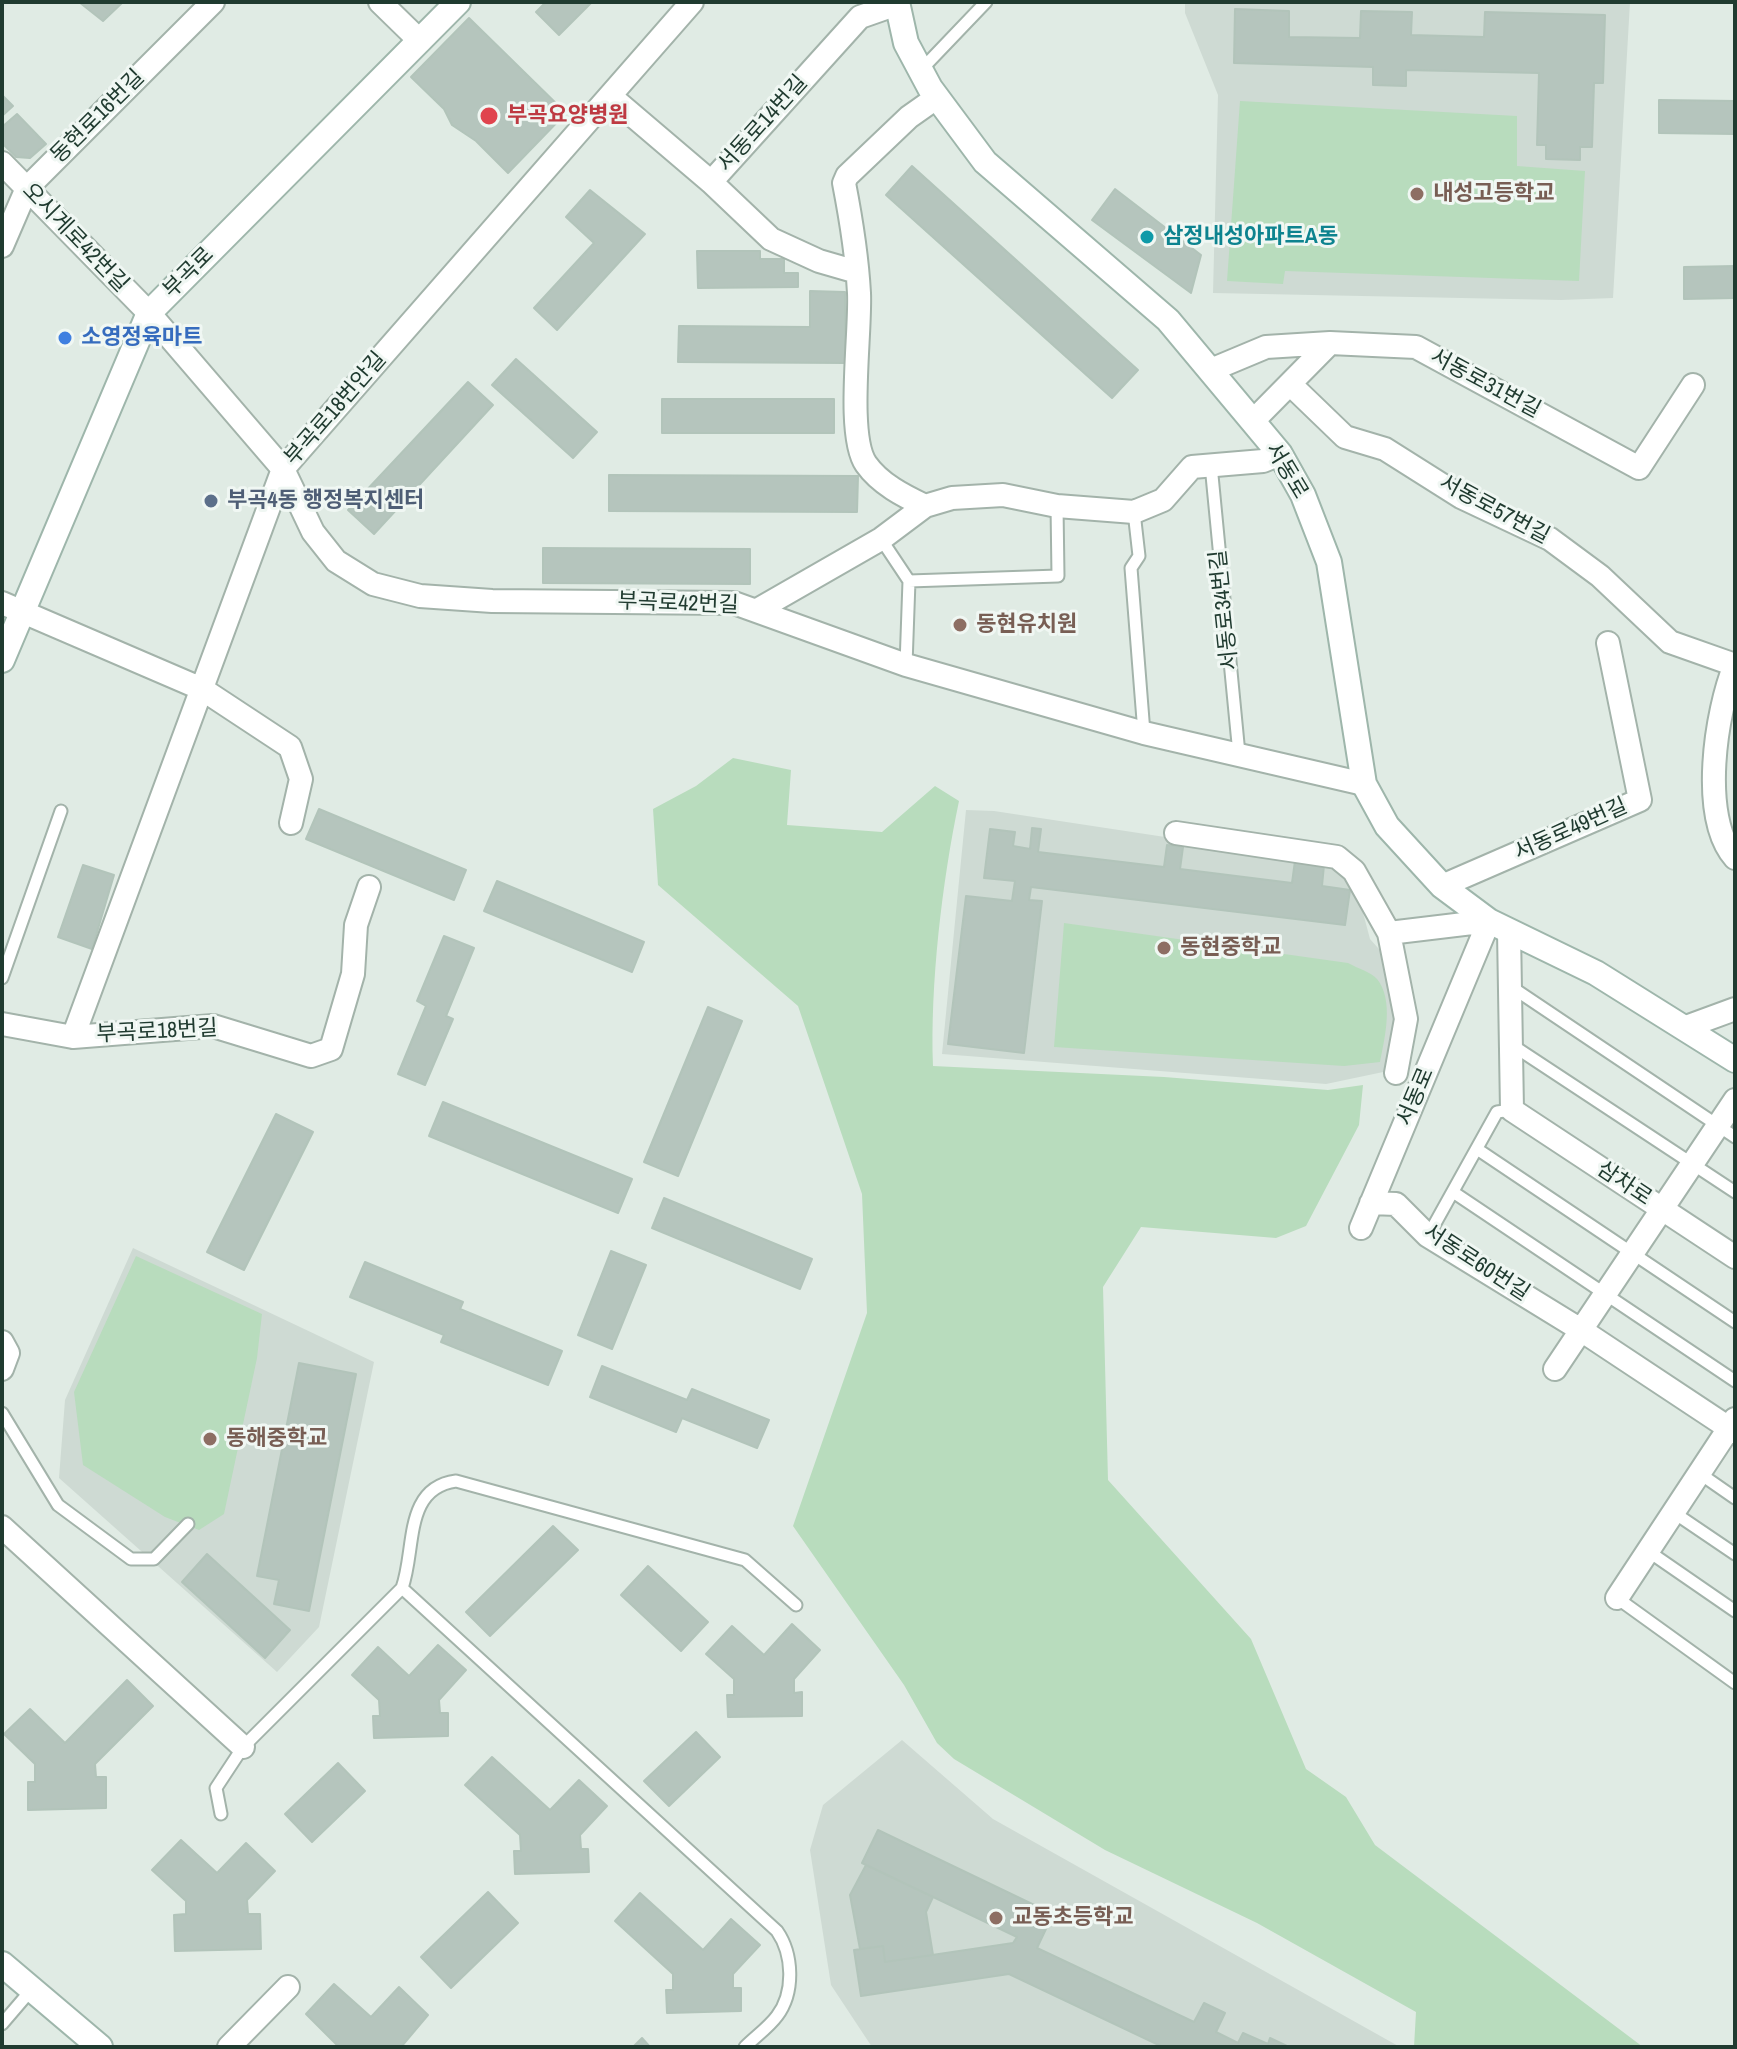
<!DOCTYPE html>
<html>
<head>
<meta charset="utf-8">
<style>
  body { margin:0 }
  #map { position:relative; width:1737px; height:2049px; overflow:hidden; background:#e0ebe4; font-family:"Archivo Narrow",sans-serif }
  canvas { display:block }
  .frame { position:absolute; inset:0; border:4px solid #203b30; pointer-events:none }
</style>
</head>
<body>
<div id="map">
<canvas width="1737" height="2049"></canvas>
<div class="frame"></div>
</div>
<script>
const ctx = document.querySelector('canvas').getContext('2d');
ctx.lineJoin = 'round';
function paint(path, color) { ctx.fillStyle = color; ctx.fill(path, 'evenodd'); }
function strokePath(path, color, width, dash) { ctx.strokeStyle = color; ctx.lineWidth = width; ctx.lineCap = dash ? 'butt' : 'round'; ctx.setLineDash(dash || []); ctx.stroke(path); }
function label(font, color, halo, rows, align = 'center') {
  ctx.font = font + ' "Archivo Narrow","Noto Sans KR",sans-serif'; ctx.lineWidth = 6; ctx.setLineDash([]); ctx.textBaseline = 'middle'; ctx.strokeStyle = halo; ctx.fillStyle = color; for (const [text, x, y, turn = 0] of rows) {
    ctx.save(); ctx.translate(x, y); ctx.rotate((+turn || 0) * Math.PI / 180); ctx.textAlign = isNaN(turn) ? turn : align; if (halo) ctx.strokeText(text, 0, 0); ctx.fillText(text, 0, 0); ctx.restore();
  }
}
const built = new Path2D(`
  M1185,2H1630L1613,298L1561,300L1213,293L1218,95L1185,13Z
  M966,810L994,811L1336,863L1358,894L1370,939L1386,957L1396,1025L1388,1071L1326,1084L942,1054Z
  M133,1248L374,1362L319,1627L277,1672L59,1478L65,1400Z
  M902,1740L993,1819L1400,2047H872L831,1985L810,1850L823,1805Z`);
const green = new Path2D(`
  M1240,101L1517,116V166L1585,171L1579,281L1285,271L1283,284L1227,281Z
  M733,758L791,770L787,825L882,832L935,786L959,801C942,882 930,985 933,1066L1164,1077L1328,1090L1363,1085L1359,1125L1306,1226L1276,1238L1141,1227L1103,1287L1108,1480L1251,1639L1306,1769L1346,1797L1375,1845L1643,2047H1414L1416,2012L1257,1923L1105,1850L954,1759L937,1743L904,1685L793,1526L867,1313L862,1194L798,1006L658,885L653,809L696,786Z
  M1064,923L1348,963C1357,968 1371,972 1377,979C1394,1000 1385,1037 1380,1062L1344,1066L1054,1047Z
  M136,1256L262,1314L257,1358L224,1514L199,1530L165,1517L83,1465L74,1392Z`);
const building = new Path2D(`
  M79,2H123L103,21Z
  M546,2H592L559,35L536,12Z
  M1235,9L1289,11V37L1360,38L1361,11L1412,12L1411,35L1484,37L1485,12L1605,15L1603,83H1594L1592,147H1580V160L1546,159V145H1537L1539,73L1406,70V86L1373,85V67L1234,63Z
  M469,18L566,113L508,173L476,141L452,125L444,109L411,77Z
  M2,95L13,106L2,116Z
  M1659,100L1735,101V134L1659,133Z
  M17,114L46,144L30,158L16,157L2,143V127Z
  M912,166L1138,370L1112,398L886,195Z
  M1115,189L1201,255L1191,293L1092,220Z
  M590,190L645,234L557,330L534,308L594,243L566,217Z
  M697,251H760V259H784V273H798V287L698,288Z
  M1735,266V298L1684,299V267Z
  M810,291L845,292V363L678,362L679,326L810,327Z
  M516,359L597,432L573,458L492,385Z
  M468,382L493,405L374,534L348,510Z
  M662,399H834V433H662Z
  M609,475L858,476L857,512L609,511Z
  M543,548L750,549V584L543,583Z
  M319,809L466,870L454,900L306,839Z
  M1032,828L1041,829L1038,852L1164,867L1167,845L1183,847L1180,869L1292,883L1295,861L1324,865L1322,886L1350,890L1345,925L1031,887L1029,900L1042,901L1024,1053L948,1044L966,896L1012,901L1015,881L984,878L990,829L1015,832L1013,846L1030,849Z
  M83,865L114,875L92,949L58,937Z
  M497,881L644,942L632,972L484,911Z
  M444,936L474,948L446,1016L453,1019L425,1085L398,1074L426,1006L417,1001Z
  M708,1007L742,1021L678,1176L644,1162Z
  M443,1102L632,1179L618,1213L429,1136Z
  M276,1114L313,1132L244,1270L207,1252Z
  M664,1198L812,1259L800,1289L652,1228Z
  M611,1251L646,1265L612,1349L578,1335Z
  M365,1262L463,1302L460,1309L562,1351L548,1385L441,1342L444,1335L350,1297Z
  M299,1363L356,1374L309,1611L274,1604L279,1580L257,1576Z
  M602,1366L687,1400L692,1389L769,1420L757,1448L682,1418L676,1432L590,1397Z
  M553,1526L578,1550L490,1636L466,1612Z
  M207,1554L290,1630L265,1658L182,1582Z
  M648,1566L708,1622L681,1651L621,1595Z
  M792,1624L820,1650L794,1679V1693L802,1692V1716L728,1717L727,1695H734V1679L706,1654L732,1626L764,1655Z
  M438,1645L466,1670L439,1700L440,1713H448V1736L374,1738L373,1716H380L379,1700L352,1675L378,1647L409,1676Z
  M127,1680L153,1706L95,1764L96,1777H106V1808L28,1810V1782H35V1764L4,1734L30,1709L65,1743Z
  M696,1732L720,1757L669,1806L644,1781Z
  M492,1757L550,1810L579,1780L607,1806L580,1835L581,1849H588L589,1872L515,1874L514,1851H521L520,1835L465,1785Z
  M338,1763L365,1791L312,1842L285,1814Z
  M878,1830L1053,1914L1037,1948L1194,2022L1204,2003L1225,2013L1216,2032L1238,2043L1243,2033L1268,2044L1270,2038L1289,2047H1163L1009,1974L861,1996L854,1950L883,1946L885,1962L1013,1943L1017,1937L862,1863Z
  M181,1840L217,1873L246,1843L275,1871L247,1900L248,1914H260L261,1949L175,1951L174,1915L186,1914V1901L152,1870Z
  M866,1865L933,1897L926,1912L933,1955L885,1962L883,1946L860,1949L850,1895Z
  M488,1892L518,1923L451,1988L421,1957Z
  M640,1893L703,1950L731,1919L760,1945L733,1974V1988H741V2011L667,2013L666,1990H673V1974L615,1921Z
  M334,1984L371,2017L399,1987L428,2015L401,2047H339L306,2014Z
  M642,2038L650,2047H633Z`);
const lane = new Path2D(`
  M921,70L986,2
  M1211,465L1239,754
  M1134,512L1139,556L1131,568L1144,733
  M881,539L909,581L906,665
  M909,581L1058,576L1057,506
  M2,978L61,811
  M1510,986L1735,1137
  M1512,1045L1735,1192
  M1477,1149L1735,1322
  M1453,1192L1735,1381
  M1428,1236L1497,1112L1512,1110
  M2,1413L58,1505L131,1559H154L188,1524
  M1699,1473L1735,1498
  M1673,1512L1735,1554
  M1648,1551L1735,1611
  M402,1588C416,1550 403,1488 456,1481L745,1560L796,1605
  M1617,1598L1735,1683
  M221,1814L216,1788L243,1747L402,1588L777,1931C793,1954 795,1992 777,2016C769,2027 755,2037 745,2047
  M2,2024L32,1989`);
const street = new Path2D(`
  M380,2L420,41
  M610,96L711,182L771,239L819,261L857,272
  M2,163L149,313L283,469L313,532L336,561L373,584L420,596L492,601L734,603L906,665L1144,733L1364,784
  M711,182L860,17L897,4
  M2,246L27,188L213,2
  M1211,370L1266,347L1330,343L1416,347L1639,468L1693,385
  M1290,384L1345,437L1385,449L1461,497L1550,539L1600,576L1670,642L1735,665
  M1253,421L1330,343
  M925,506C904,496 880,484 866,464C846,435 861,332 859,293C857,256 851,219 844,183L847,176L909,117L936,98
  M2,603L202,689L290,747L301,779L291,823
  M759,609L881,539L925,506L952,498L1003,495L1057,506L1134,512L1163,500L1192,467L1263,461L1280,454
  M1735,665C1716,711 1699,817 1735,858
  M1176,833L1337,857L1354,871L1389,933L1489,921L1361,1228
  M1442,886L1640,800L1608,643
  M1509,931L1512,1110L1735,1257
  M1389,933L1406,1019L1396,1073
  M2,1024L73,1037L213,1026L311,1056L331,1049L353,974L356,925L369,887
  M1686,1027L1735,1009
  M73,1037L283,469L692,2
  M1371,1203L1396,1204L1428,1236L1581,1330L1735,1432
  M2,1342L8,1353L2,1369
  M1555,1369L1735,1100
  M2,1527L243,1747
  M1617,1598L1735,1419
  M229,2047L288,1987`);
const secondary = new Path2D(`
  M897,2L906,43L930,88L985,162L1168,320L1280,454L1303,495L1329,562L1364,784L1387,826L1442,886L1489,921L1596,973L1735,1060
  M2,660L149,313L458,2
  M2,1964L100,2047`);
const markers = [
  [489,116,10,"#e0444e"],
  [1417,194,8,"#8d6e63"],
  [1147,237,8,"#0f9aa8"],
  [65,338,8,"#3f7fe0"],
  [211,501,8,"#5c6f8a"],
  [960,625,8,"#8d6e63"],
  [1164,948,8,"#8d6e63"],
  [210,1439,8,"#8d6e63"],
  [996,1918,8,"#8d6e63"]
];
const healthNames = [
  ["부곡요양병원",507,116]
];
const streetNames = [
  ["동현로16번길",98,117,-45],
  ["서동로14번길",763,124,-48],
  ["오시게로42번길",75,238,46],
  ["부곡로",189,273,-45],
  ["서동로31번길",1485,384,28],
  ["부곡로18번안길",336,409,-49],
  ["서동로",1286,471,59],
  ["서동로57번길",1494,510,28],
  ["부곡로42번길",678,604,2],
  ["서동로34번길",1225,610,-96],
  ["서동로49번길",1571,830,-24],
  ["부곡로18번길",157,1032,-3],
  ["서동로",1416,1097,-67],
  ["삼차로",1624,1184,34],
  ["서동로60번길",1476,1263,33]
];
const educationNames = [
  ["내성고등학교",1433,194],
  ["동현유치원",976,625],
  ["동현중학교",1180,948],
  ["동해중학교",226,1439],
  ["교동초등학교",1012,1918]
];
const cultureNames = [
  ["삼정내성아파트A동",1163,237]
];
const shopNames = [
  ["소영정육마트",81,338]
];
const serviceNames = [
  ["부곡4동 행정복지센터",227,501]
];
paint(built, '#cedad3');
paint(green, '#b8dcbd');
paint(building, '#b5c5bd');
strokePath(building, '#b2c4ba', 2);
strokePath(lane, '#a3b3aa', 15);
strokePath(street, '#a3b3aa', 26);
strokePath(secondary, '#9eb6ab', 28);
strokePath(lane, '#fff', 11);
strokePath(street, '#fff', 22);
strokePath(secondary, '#fff', 24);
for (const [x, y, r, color] of markers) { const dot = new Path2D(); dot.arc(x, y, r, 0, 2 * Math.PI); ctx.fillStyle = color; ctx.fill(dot); strokePath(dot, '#f0f7f3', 3); }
label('bold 22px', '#be3a42', '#f0f7f3', healthNames, 'left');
label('22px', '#203b30', '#f0f7f3', streetNames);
label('bold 22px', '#785e54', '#f0f7f3', educationNames, 'left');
label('bold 22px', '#0d838f', '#f0f7f3', cultureNames, 'left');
label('bold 22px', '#366cbe', '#f0f7f3', shopNames, 'left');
label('bold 22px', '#4e5e75', '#f0f7f3', serviceNames, 'left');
</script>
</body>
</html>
